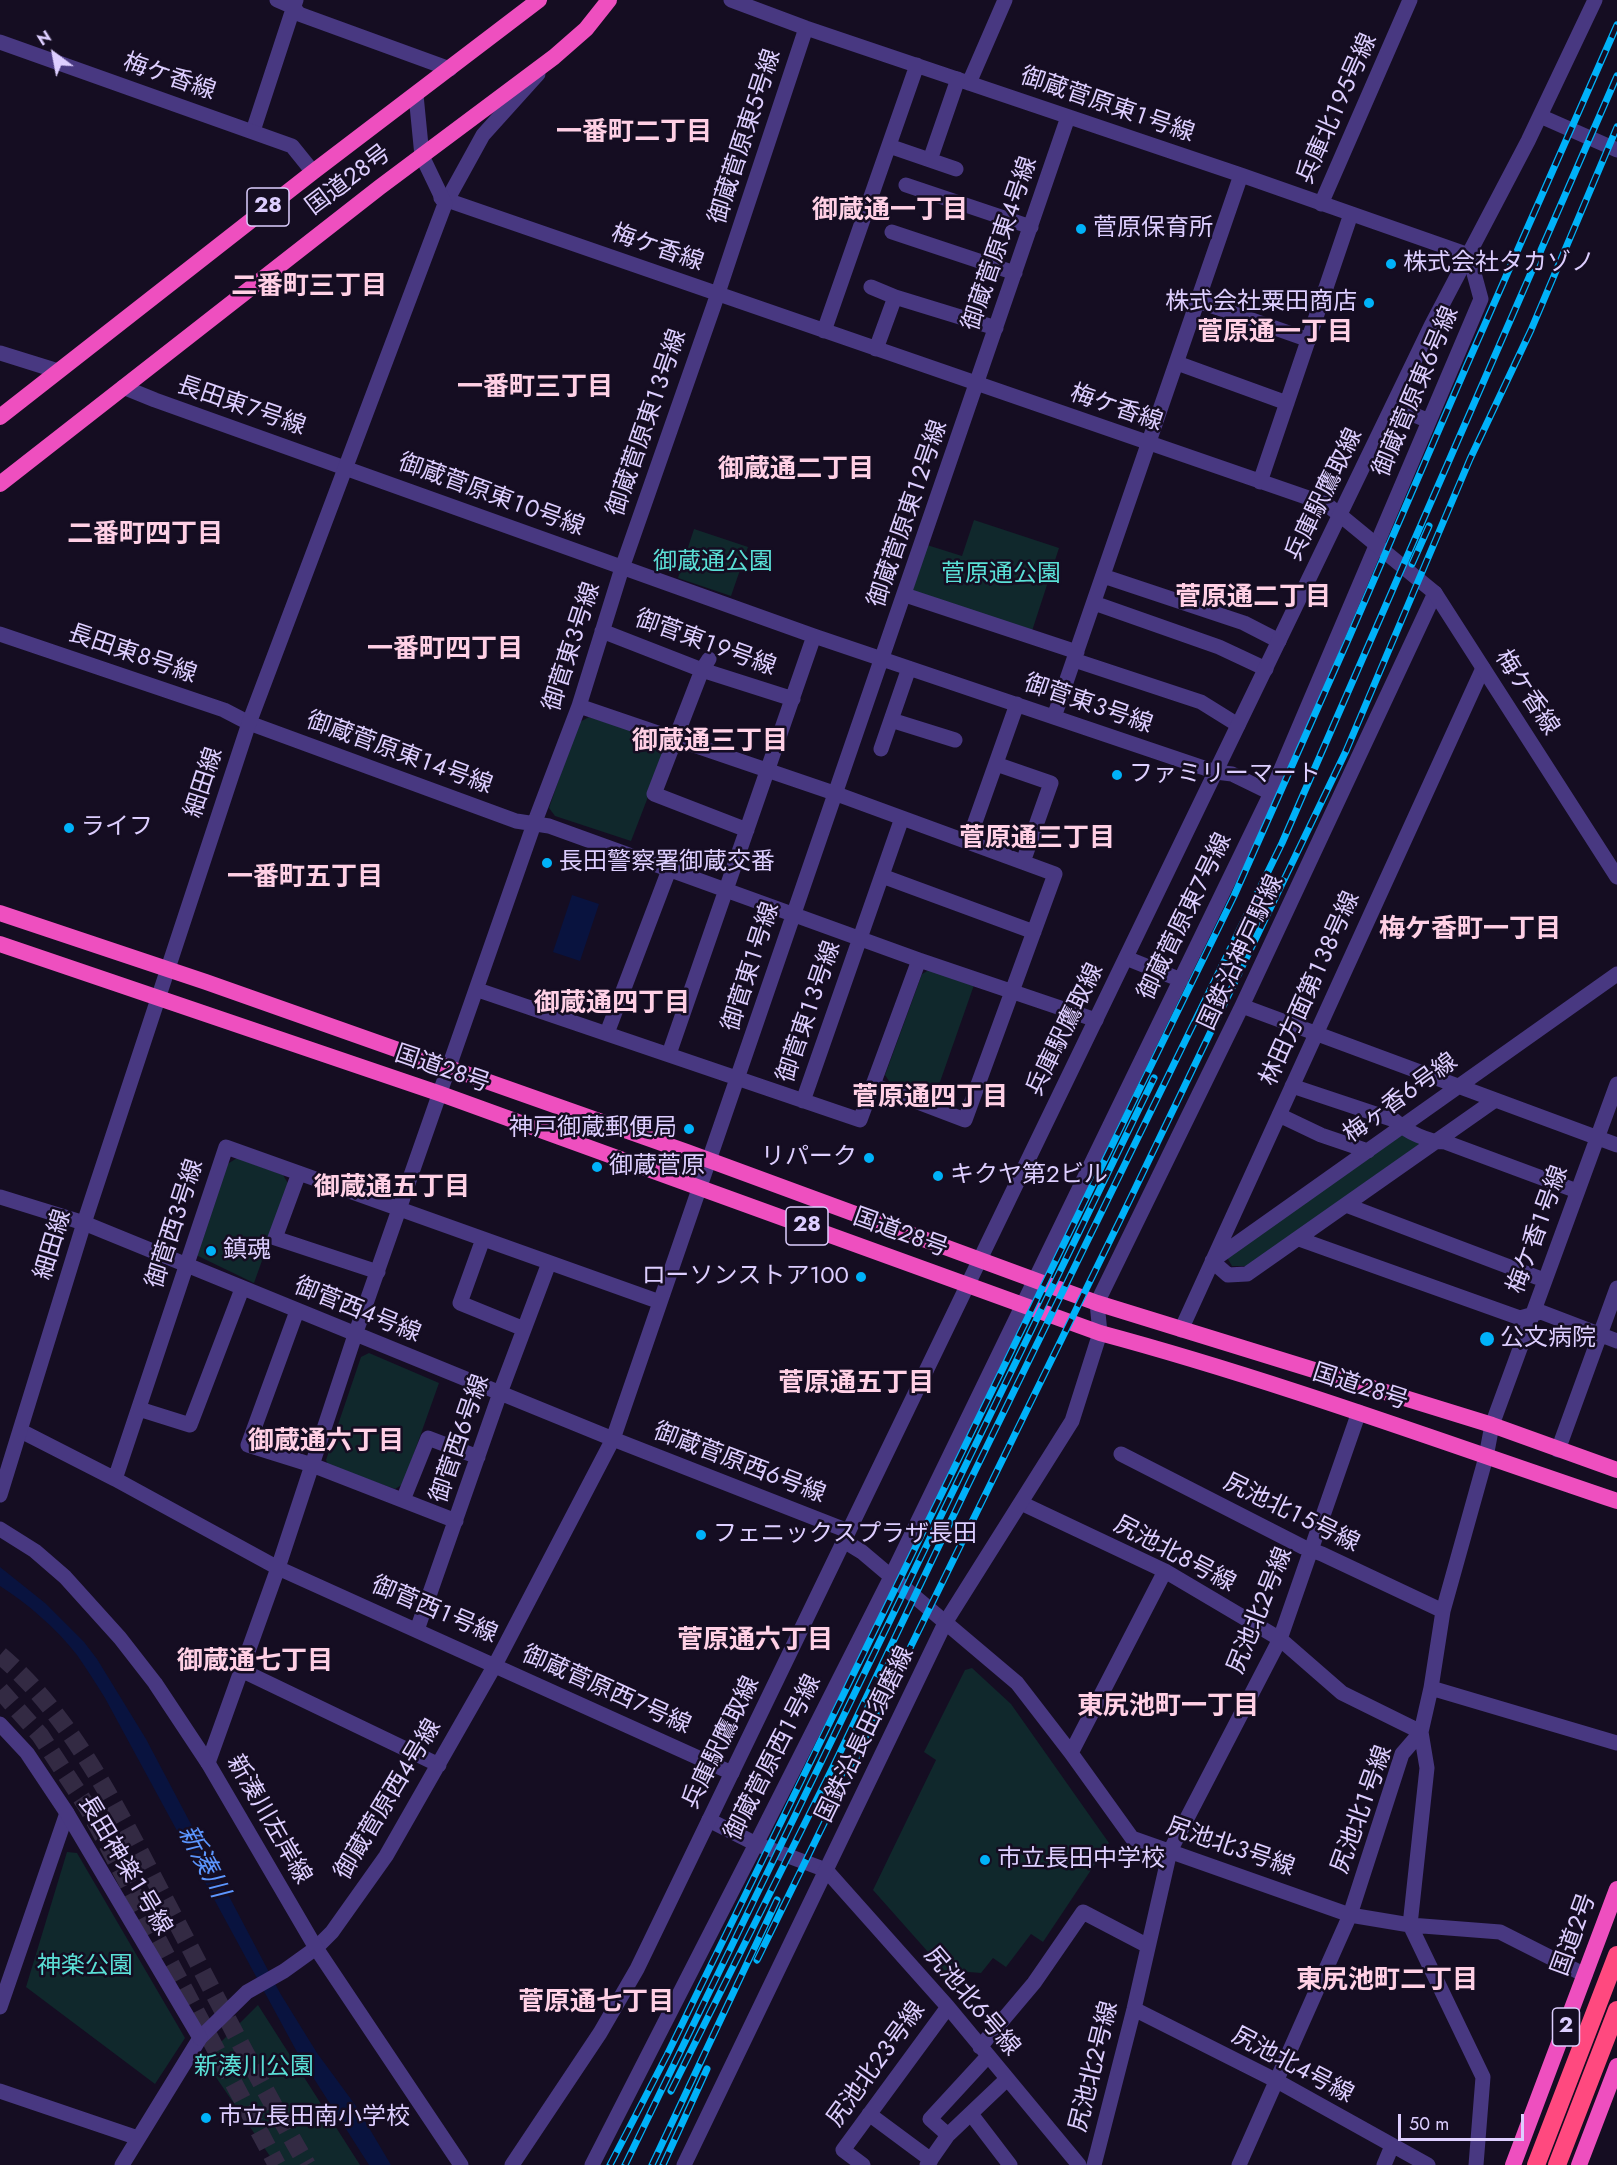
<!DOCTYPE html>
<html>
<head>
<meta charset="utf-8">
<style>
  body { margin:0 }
  #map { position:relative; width:1617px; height:2165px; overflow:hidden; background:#150d22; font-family:Jost,sans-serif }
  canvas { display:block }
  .north { position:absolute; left:24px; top:24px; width:60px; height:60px; -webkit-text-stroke:4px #150d22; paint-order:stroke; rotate:328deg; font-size:16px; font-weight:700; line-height:24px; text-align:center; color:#ddceff }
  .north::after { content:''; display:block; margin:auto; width:21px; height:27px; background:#ddceff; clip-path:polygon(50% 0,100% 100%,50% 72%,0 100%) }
  .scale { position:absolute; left:1398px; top:2114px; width:126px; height:27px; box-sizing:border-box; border:3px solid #ddceff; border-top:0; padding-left:8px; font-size:18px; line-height:21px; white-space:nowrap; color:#ddceff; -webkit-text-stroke:4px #150d22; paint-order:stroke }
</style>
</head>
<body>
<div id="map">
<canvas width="1617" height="2165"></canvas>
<div class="north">N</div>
<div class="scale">50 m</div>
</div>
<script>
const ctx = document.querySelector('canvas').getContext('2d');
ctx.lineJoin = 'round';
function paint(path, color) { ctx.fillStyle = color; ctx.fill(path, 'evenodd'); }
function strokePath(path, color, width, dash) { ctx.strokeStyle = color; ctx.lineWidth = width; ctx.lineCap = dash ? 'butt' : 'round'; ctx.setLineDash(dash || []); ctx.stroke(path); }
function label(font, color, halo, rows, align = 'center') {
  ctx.font = font + ' Jost,"Noto Sans JP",sans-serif'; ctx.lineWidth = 5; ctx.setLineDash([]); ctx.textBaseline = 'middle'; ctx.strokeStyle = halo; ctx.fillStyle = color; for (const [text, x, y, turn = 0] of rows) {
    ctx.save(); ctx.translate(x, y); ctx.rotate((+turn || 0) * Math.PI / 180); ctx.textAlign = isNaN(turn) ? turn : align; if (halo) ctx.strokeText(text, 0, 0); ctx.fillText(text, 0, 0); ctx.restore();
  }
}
const green = new Path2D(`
  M974,520L1059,548L1032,631L912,592L927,545L962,556Z
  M694,529L748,547L731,596L678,578Z
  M589,717L659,739L665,753L631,841L555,816L549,808L578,723Z
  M929,970L974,985L934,1099L891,1084L885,1075L922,974Z
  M1402,1130L1423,1139L1422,1146L1248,1266H1232L1225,1254Z
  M237,1158L283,1175L289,1185L254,1283L196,1255L226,1165Z
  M369,1353L439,1383L403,1484L395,1489L328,1465L326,1460L361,1357Z
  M972,1668L1011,1704L1109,1843L1043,1942L1031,1934L1006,1967L993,1958L981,1973L944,1970L873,1890L936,1760L924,1752L965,1670Z
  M67,1852L77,1853L185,2038L155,2084L26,1987Z
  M258,2005L360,2165H276L211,2070L198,2069L211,2052Z`);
const water = new Path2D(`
  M572,895L599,904L580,961L553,952Z
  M0,1567L45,1603L84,1642L97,1659L146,1739L280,1993L317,2053L356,2106L391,2165H369L297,2052L105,1698C96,1684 87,1669 77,1655C56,1628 28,1604 0,1586Z`);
const motorwayTunnel = new Path2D(`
  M0,1655C73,1717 121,1816 165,1900C212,1989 257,2078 307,2165
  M0,1690L40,1735L88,1808L277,2165`);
const minor = new Path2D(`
  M277,0L293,7L299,14L450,69
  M969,83L1005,0
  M253,131L296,0
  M889,146L956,169
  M930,160L958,79
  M906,185L1031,227
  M441,198L1326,504L1340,515
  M445,204L483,135L538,74
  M1321,204L1410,0
  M892,232L1015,273
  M871,287L895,297L996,328
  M1198,301L1309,340
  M824,331L917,65
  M876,349L895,297
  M0,353L58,371
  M1177,363L1287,403
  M123,387L155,400L814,636L1216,772L1232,774L1271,793
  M1393,406L1429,421
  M1260,482L1351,214
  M1103,576L1244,623L1279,641
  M905,595L1077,652
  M1094,603L1219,647L1266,669
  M602,631L702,670L793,699
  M0,634L224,710L249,723L516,821L549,826L919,960L1096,1020
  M709,659L702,670L654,794L747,830
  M1074,660L1201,702L1238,725
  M579,706L834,793L1055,874L965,1120L873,1085
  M1054,717L1241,175
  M891,720L955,740
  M881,749L909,668
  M996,764L1051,783L1023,862
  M968,842L1017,704
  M882,876L1034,932
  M1126,958L1181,980
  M478,990L860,1120L919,960
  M1242,1006L1617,1145
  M607,1033L669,870
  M669,1054L814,636
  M1292,1086L1394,1120C1407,1132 1428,1142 1445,1142L1577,1191
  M1495,1100L1247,1274L1228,1275L1212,1261L1617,974
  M803,1101L902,818
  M1279,1115L1321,1135L1368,1151
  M299,1173L275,1238L378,1272
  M0,1197L84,1223L613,1439L848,1531
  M1346,1205L1544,1280
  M483,1239L460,1303L524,1329
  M1299,1239L1520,1318L1541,1312L1617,1341
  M297,1311L248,1445L312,1465L456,1521
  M1181,1330L1483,668
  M1100,1333L1097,1303L1242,1006L1435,593
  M139,1409L190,1425L242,1289
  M21,1431L115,1479L278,1568L732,1773
  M1558,1450L1617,1288
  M1121,1454L1303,1547L1322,1554L1443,1611
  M115,1479L226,1147L660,1302
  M403,1500L428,1438L478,1457
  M1021,1503L1165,1571L1280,1639L1342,1693L1421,1732
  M844,1541L862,1552L1017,1683L1071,1753L1132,1838L1350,1915L1410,1925L1500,1932L1585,1975
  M417,1630L500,1393L549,1263
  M241,1670L439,1765
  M1431,1688L1617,1743
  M1421,1732L1427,1768L1410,1925L1483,2077L1476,2165
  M1071,1753L1165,1571
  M208,1763L278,1568L355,1335L534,824L579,706L622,568L714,305L806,28
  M709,1820L756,1844L826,1870L948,2007L1079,2165
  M0,2007L67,1813
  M1134,2009L1277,2081L1428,2165
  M980,2047L1034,1983L1083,1912L1148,1946
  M0,2091L138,2138
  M869,2114L931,2160
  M971,2114L1010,2165
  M948,2135L930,2119L988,2056
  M122,2165L200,2038L247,1992L284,1971L316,1948L332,1932L386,1856L495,1665L613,1439L1068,117
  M592,2165L756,1844L891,1577L1271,793L1481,299L1469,255L1241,175L806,28L731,0
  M863,2165L843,2150L948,2007
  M927,2165L948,2135L1007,2079
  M1094,2165L1134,2009L1170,1851L1280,1639L1359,1412
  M1239,2165L1350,1915L1402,1754L1421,1732L1431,1688L1443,1611L1486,1457L1492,1425L1617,1084
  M1384,2165L1392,2146`);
const tertiary = new Path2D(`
  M0,42L292,146L313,172
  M1540,116L1617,150
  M1340,515L1435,593L1617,877
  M0,1495L84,1223L249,723L445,204L422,156L416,95
  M0,1529L35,1551L65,1577L120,1638L155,1683L208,1763L316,1948L461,2165
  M0,1724L27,1753L67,1813L200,2038
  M512,2165L600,2033L637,1969L1431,326L1528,141L1595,0
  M684,2165L945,1623L1072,1421L1100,1333`);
const trunk = new Path2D(`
  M0,417L313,172L539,0
  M0,484L380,187L554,57L586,29L609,0
  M0,913L206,982L687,1152L1097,1303L1492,1425L1617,1470
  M0,944L441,1094L1100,1333C1275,1380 1445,1443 1617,1501
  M1513,2165L1617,1889
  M1579,2165L1617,2066`);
const motorway = new Path2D(`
  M1536,2165L1617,1955
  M1557,2165L1617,2010`);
const rail = new Path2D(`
  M1412,564L1429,526
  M757,1960L1121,1218L1346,751L1470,459L1531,330L1617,127
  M671,2091L833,1767L969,1483L1282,843L1617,76
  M610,2165L667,2055L1234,896L1347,642L1466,367L1617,25
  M625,2165L1154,1078
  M652,2165L777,1900
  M663,2165L707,2069`);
const markers = [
  [1081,229,6,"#00b2f9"],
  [1391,264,6,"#00b2f9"],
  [1369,303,6,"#00b2f9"],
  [1117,775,6,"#00b2f9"],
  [69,828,6,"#00b2f9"],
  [547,863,6,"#00b2f9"],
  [689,1129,6,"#00b2f9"],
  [869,1158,6,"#00b2f9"],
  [597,1167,6,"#00b2f9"],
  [938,1176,6,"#00b2f9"],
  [211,1251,6,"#00b2f9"],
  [861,1277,6,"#00b2f9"],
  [1487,1339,8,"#00b2f9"],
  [701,1535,6,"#00b2f9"],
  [985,1860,6,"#00b2f9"],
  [206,2118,6,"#00b2f9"]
];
const shields = [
  [268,207,42],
  [807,1226,42],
  [1566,2027,27]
];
const shieldNames = [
  ["28",268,207],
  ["28",807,1226],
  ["2",1566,2027]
];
const streetNames = [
  ["梅ケ香線",169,78,19],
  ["御蔵菅原東１号線",1107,106,19],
  ["兵庫北１９５号線",1338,109,-66],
  ["御蔵菅原東５号線",746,137,-72],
  ["国道28号",349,181,-37],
  ["御蔵菅原東４号線",1001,244,-71],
  ["梅ケ香線",657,249,19],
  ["御蔵菅原東６号線",1417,392,-67],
  ["長田東７号線",241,407,19],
  ["梅ケ香線",1116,409,19],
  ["御蔵菅原東１３号線",648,423,-71],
  ["兵庫駅鷹取線",1325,495,-64],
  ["御蔵菅原東１０号線",491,496,20],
  ["御蔵菅原東１２号線",909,514,-71],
  ["御菅東１９号線",705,644,20],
  ["御菅東３号線",573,647,-72],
  ["長田東８号線",132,655,19],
  ["梅ケ香線",1526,693,57],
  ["御菅東３号線",1088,705,19],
  ["御蔵菅原東１４号線",399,754,20],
  ["細田線",205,783,-72],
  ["御蔵菅原東７号線",1186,917,-64],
  ["国鉄沿神戸駅線",1242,953,-65],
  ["御菅東１号線",752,967,-72],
  ["林田方面第１３８号線",1311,989,-66],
  ["御菅東１３号線",810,1012,-71],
  ["兵庫駅鷹取線",1066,1030,-64],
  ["国道28号",442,1070,19],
  ["梅ヶ香６号線",1401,1099,-36],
  ["御菅西３号線",176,1224,-72],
  ["梅ケ香１号線",1539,1230,-70],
  ["国道28号",900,1234,20],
  ["細田線",54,1245,-73],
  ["御菅西４号線",357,1311,22],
  ["国道28号",1360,1388,18],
  ["御菅西６号線",461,1439,-71],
  ["御蔵菅原西６号線",739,1464,21],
  ["尻池北１５号線",1291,1514,26],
  ["尻池北８号線",1174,1555,28],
  ["御菅西１号線",434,1611,23],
  ["尻池北２号線",1261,1611,-68],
  ["御蔵菅原西７号線",606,1691,24],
  ["国鉄沿長田須磨線",866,1735,-64],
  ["兵庫駅鷹取線",722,1743,-64],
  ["御蔵菅原西１号線",774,1758,-63],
  ["御蔵菅原西４号線",389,1800,-59],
  ["尻池北１号線",1363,1810,-70],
  ["新湊川左岸線",268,1820,60],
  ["尻池北３号線",1230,1848,19],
  ["長田神楽１号線",124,1866,59],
  ["国道2号",1575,1935,-70],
  ["尻池北６号線",971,2002,50],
  ["尻池北２３号線",877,2065,-54],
  ["尻池北４号線",1292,2066,28],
  ["尻池北２号線",1095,2067,-76]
];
const poiNames = [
  ["菅原保育所",1093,229],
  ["株式会社タカゾノ",1403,264],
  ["株式会社粟田商店",1357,303,"right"],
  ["ファミリーマート",1129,775],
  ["ライフ",81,828],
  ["長田警察署御蔵交番",559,863],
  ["神戸御蔵郵便局",677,1129,"right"],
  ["リパーク",857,1158,"right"],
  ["御蔵菅原",609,1167],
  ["キクヤ第2ビル",950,1176],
  ["鎮魂",223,1251],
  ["ローソンストア100",849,1277,"right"],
  ["公文病院",1500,1339],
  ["フェニックスプラザ長田",713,1535],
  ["市立長田中学校",997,1860],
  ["市立長田南小学校",218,2118]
];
const parkNames = [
  ["御蔵通公園",713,563],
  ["菅原通公園",1001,575],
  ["神楽公園",85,1967],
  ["新湊川公園",254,2068]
];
const neighbourhoodNames = [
  ["一番町二丁目",634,134],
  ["御蔵通一丁目",890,212],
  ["二番町三丁目",309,288],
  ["菅原通一丁目",1275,334],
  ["一番町三丁目",535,389],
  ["御蔵通二丁目",796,471],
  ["二番町四丁目",145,536],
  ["菅原通二丁目",1253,599],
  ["一番町四丁目",445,651],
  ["御蔵通三丁目",710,743],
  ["菅原通三丁目",1037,840],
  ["一番町五丁目",305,879],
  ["梅ケ香町一丁目",1470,931],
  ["御蔵通四丁目",612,1005],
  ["菅原通四丁目",930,1099],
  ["御蔵通五丁目",392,1189],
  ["菅原通五丁目",856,1385],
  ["御蔵通六丁目",326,1443],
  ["菅原通六丁目",755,1642],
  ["御蔵通七丁目",255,1663],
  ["東尻池町一丁目",1168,1708],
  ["東尻池町二丁目",1387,1982],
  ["菅原通七丁目",596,2004]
];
const waterNames = [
  ["新湊川",202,1862,62]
];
paint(green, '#10282c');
paint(water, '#09133f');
strokePath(motorwayTunnel, '#332a43', 18, [18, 9]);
strokePath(minor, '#483881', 15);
strokePath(tertiary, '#483881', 15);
strokePath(trunk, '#ee4fbf', 16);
strokePath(motorway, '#ff497f', 18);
strokePath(rail, '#00b2f9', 7);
strokePath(rail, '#150d22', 4.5, [14]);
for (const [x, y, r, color] of markers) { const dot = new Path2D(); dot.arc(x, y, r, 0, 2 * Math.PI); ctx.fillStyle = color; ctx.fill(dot); strokePath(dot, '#150d22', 2); }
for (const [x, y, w] of shields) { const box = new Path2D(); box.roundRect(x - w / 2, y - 19, w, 38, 4.5); ctx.fillStyle = '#150d22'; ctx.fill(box); strokePath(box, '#ddceff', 1.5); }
label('bold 22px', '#ddceff', null, shieldNames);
label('24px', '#ddceff', '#150d22', streetNames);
label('24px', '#ddceff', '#150d22', poiNames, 'left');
label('24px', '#5adfd6', '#150d22', parkNames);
label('bold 26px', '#ffd0e5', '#150d22', neighbourhoodNames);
label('italic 26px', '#5c96ff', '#150d22', waterNames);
</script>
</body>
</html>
